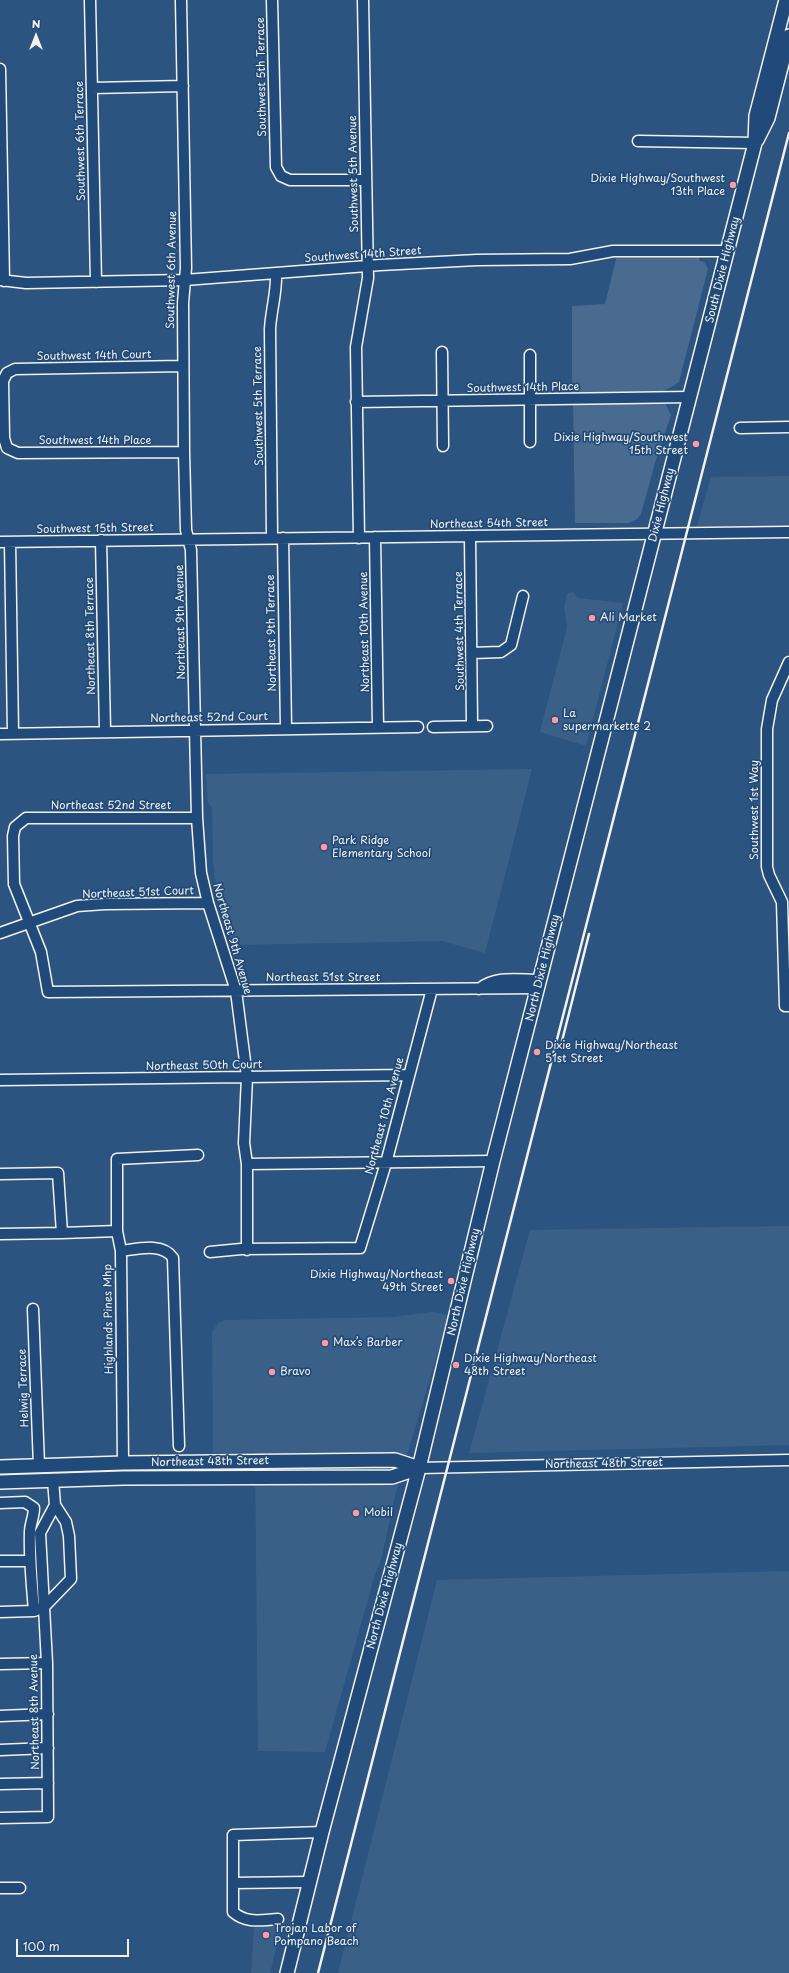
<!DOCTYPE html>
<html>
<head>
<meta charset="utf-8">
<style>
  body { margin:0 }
  #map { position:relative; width:789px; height:1973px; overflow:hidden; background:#2c5481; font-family:"Playpen Sans",sans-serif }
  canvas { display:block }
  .north { position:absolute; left:16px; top:16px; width:40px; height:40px; -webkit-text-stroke:3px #1f4a7a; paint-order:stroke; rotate:0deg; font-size:11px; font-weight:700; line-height:16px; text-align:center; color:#f4f1e8 }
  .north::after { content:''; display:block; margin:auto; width:14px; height:18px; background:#f4f1e8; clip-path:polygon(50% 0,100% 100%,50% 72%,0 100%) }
  .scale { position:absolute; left:16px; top:1939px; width:113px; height:18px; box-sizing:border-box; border:2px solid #f4f1e8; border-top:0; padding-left:5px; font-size:12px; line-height:14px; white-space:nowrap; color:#f4f1e8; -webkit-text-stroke:3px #1f4a7a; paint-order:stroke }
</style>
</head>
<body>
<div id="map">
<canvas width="789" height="1973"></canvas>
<div class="north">N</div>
<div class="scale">100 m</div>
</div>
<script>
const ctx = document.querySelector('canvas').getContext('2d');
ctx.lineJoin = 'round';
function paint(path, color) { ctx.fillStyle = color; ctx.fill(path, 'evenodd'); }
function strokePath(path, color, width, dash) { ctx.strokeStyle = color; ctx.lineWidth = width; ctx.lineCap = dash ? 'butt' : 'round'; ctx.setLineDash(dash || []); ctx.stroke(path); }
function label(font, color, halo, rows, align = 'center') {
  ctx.font = font + ' "Playpen Sans",sans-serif'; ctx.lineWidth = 3.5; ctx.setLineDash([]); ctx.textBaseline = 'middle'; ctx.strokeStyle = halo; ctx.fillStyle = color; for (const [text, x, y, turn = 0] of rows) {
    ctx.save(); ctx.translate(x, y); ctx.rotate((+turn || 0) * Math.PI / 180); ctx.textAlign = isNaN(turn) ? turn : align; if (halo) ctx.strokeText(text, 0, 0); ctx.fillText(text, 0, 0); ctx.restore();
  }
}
const built = new Path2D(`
  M789,476V528L697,526L711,477Z
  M573,592L578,598L623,603L586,746L540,732L567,627L564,607L567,594Z
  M532,769L485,953L442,941L232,945L215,879L213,861L212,808L208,803L206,774Z
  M789,1226V1445L469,1453L530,1230Z
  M432,1312L449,1315L396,1492L381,1560L374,1578L325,1752L258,1751L255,1452L213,1453L212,1332L218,1323L225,1320L393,1317Z
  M789,1571V1973H338L437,1580Z
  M282,1924L270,1973H251L254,1926Z`);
const green = new Path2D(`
  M638,254L699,257V260L705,263L708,269L679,382L670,388L657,393L572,395V306L605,304L617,255Z
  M573,403H665L671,415L655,463L641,514L636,520L629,523H575Z`);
const minor = new Path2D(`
  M90,0L96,282
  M181,0L186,268L183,303L184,452L186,530L191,550L197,818L201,873L208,903L236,991L247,1077L244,1143L247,1164V1250
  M272,0L276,167L281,176L290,180H366
  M0,69L4,281
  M92,88L183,86
  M638,141L755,143
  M0,280L26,283L185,280L380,265L477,260L570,259L613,251H728
  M442,352L443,446
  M530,355V442
  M182,366L15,369L7,373L3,381L4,438L7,448L18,453L184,452
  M356,402L690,397
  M740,428L789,427
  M470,536L472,725
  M375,537L378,727
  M272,538L270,329C271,310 277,292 276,273
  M283,538L286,728
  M359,538L356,347L368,278L363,0
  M101,540L105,731
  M0,542L789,532
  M10,542L13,733
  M472,653L501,652L511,645L523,596
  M789,662L772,700L767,729V867L769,875L782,902L785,1006H789
  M433,727L487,726
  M0,734L418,727
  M197,818H26L15,827L13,836L14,884L41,952L48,992L537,988
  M0,933L77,906L105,904L208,903
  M479,989C496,975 519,980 539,980
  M0,1080L408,1075
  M247,1164L493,1161
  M0,1174L58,1173L62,1233L117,1231
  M0,1234L62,1233
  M121,1251C137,1249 163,1242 173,1258L179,1446
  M210,1252L241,1249L360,1248L386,1163L432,989
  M33,1309L39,1466
  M123,1463L121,1251L117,1231V1159L198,1155
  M419,1468L789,1460
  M0,1503L25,1502L34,1508C34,1517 30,1524 30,1532C29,1559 32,1585 34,1611
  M0,1561H29
  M0,1612L34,1611L44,1607L71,1579L69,1536L66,1522L55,1505L53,1480
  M0,1664L47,1663
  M0,1716L48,1714
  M0,1750L48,1748
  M0,1784L48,1783
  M0,1818L48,1817L47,1663L40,1533L55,1505
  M233,1883L309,1882
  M0,1888H20
  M278,1919C261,1920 247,1924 233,1912V1835L322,1832`);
const major = new Path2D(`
  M757,140L768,118L789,36
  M0,1467L123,1463L395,1460L419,1468
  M0,1482L123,1478L392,1477L419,1468
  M287,1973L322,1832L419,1468L493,1161L755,143L756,116L786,0`);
const rail = new Path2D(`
  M562,1041L589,934
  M318,1973L789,133`);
const markers = [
  [733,185,4,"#ff9aa2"],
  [696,444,4,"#ff9aa2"],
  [592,618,4,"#ff9aa2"],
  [555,720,4,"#ff9aa2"],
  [324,847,4,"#ff9aa2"],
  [537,1052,4,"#ff9aa2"],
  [451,1281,4,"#ff9aa2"],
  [325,1343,4,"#ff9aa2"],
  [456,1365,4,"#ff9aa2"],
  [272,1372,4,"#ff9aa2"],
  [356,1513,4,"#ff9aa2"],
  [266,1935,4,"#ff9aa2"]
];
const streetNames = [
  ["Southwest 5th Terrace",262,77,-91],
  ["Southwest 6th Terrace",81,141,-91],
  ["Southwest 5th Avenue",354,174,-91],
  ["Southwest 14th Street",363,255,-4],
  ["Southwest 6th Avenue",172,270,-89],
  ["South Dixie Highway",723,270,-76],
  ["Southwest 14th Court",94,356,-1],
  ["Southwest 14th Place",523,388,-1],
  ["Southwest 5th Terrace",259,406,-91],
  ["Southwest 14th Place",95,441],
  ["Dixie Highway",662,505,-76],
  ["Northeast 54th Street",489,524,-1],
  ["Southwest 15th Street",95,529,-1],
  ["Northeast 9th Avenue",181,622,-91],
  ["Southwest 4th Terrace",460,631,-91],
  ["Northeast 10th Avenue",365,632,-91],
  ["Northeast 9th Terrace",272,633,-91],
  ["Northeast 8th Terrace",91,636,-91],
  ["Northeast 52nd Court",209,718,-1],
  ["Northeast 52nd Street",111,806],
  ["Southwest 1st Way",755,810,-90],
  ["Northeast 51st Court",138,893,-2],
  ["Northeast 9th Avenue",232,939,74],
  ["North Dixie Highway",543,968,-76],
  ["Northeast 51st Street",323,978],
  ["Northeast 50th Court",204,1066,-1],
  ["Northeast 10th Avenue",385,1116,-75],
  ["North Dixie Highway",464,1282,-77],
  ["Highlands Pines Mhp",109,1319,-91],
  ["Helwig Terrace",24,1388,-92],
  ["Northeast 48th Street",210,1462,-1],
  ["Northeast 48th Street",604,1464,-1],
  ["North Dixie Highway",385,1596,-75],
  ["Northeast 8th Avenue",35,1712,-91]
];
const poiNames = [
  ["Dixie Highway/Southwest",725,179,"right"],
  ["13th Place",725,192,"right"],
  ["Dixie Highway/Southwest",688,438,"right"],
  ["15th Street",688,451,"right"],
  ["Ali Market",600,618],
  ["La",563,714],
  ["supermarkette 2",563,727],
  ["Park Ridge",332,841],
  ["Elementary School",332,854],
  ["Dixie Highway/Northeast",545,1046],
  ["51st Street",545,1059],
  ["Dixie Highway/Northeast",443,1275,"right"],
  ["49th Street",443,1288,"right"],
  ["Max’s Barber",333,1343],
  ["Dixie Highway/Northeast",464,1359],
  ["48th Street",464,1372],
  ["Bravo",280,1372],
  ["Mobil",364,1513],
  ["Trojan Labor of",274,1929],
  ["Pompano Beach",274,1942]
];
paint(built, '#3b6088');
paint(green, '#496b90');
strokePath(minor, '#f4f1e8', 13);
strokePath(major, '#f4f1e8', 16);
strokePath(minor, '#1f4a7a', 10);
strokePath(major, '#1f4a7a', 13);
strokePath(rail, '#f4f1e8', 2.5);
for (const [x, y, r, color] of markers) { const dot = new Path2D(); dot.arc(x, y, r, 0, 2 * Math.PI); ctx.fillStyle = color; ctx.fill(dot); strokePath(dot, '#1f4a7a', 1.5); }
label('11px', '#f4f1e8', '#1f4a7a', streetNames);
label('11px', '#f4f1e8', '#1f4a7a', poiNames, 'left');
</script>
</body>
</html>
